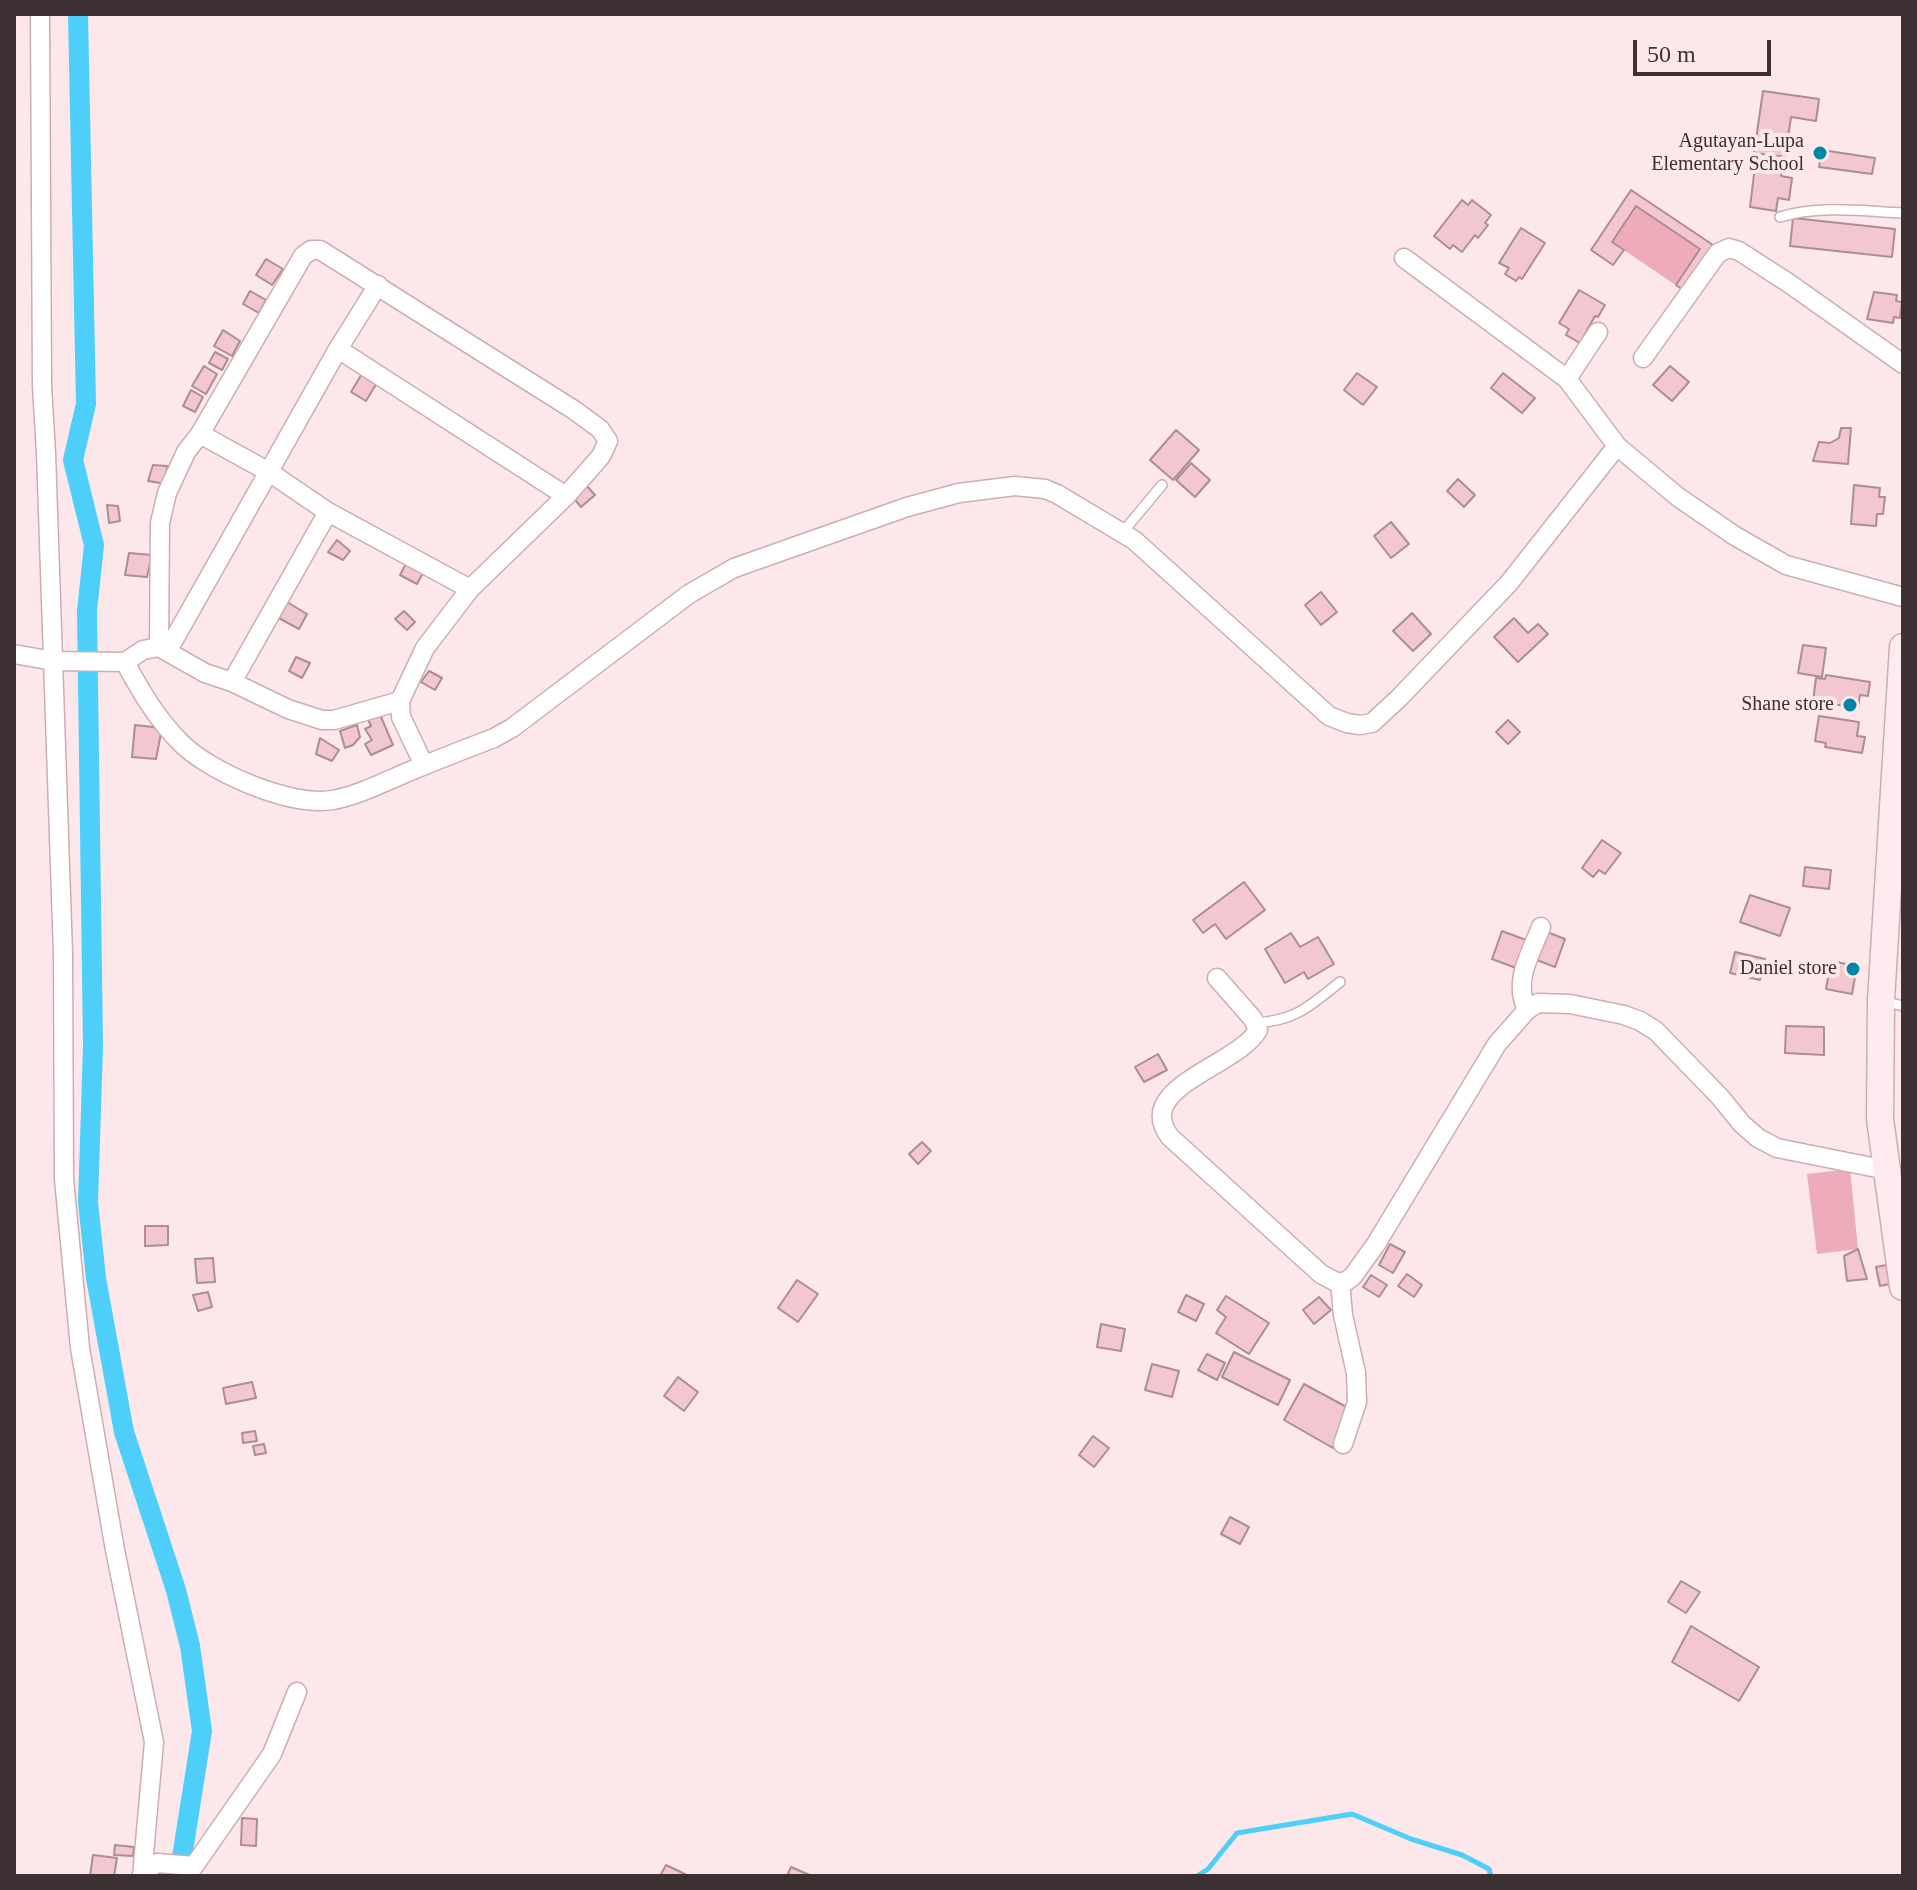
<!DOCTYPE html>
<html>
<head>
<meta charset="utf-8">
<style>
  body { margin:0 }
  #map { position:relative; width:1917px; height:1890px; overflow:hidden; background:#fce8eb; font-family:Georgia,serif }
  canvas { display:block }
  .frame { position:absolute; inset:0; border:16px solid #3d3032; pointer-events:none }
  .scale { position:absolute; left:1633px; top:40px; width:138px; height:36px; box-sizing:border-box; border:4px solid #3d3032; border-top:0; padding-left:10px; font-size:24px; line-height:28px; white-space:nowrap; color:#3d3032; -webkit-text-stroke:6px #fce8eb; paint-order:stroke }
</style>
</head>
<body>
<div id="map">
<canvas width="1917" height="1890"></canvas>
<div class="frame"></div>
<div class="scale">50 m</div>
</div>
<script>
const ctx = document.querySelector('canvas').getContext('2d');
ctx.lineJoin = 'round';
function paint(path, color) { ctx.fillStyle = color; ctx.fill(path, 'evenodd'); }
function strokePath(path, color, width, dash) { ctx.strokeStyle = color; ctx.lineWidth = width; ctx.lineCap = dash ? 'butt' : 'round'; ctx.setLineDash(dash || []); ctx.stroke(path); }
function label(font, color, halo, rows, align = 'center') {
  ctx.font = font + ' Georgia,serif'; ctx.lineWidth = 8; ctx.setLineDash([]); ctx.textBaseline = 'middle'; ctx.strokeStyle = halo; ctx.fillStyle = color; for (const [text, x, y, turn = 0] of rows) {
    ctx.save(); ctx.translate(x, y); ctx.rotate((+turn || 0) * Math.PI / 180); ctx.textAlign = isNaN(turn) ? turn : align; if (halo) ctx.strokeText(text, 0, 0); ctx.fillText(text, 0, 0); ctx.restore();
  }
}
const green = new Path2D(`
  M1631,190L1716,247L1686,292L1612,242Z
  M1850,1169L1858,1249L1817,1254L1807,1174Z`);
const stream = new Path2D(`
  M1197,1876L1208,1869L1237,1833L1352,1814L1411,1839L1462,1855L1489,1869L1491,1876`);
const canal = new Path2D(`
  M78,14L86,404L73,460L94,545L87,611L93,1046L88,1202L96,1278L124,1432L176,1590L190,1646L202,1731L179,1876`);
const building = new Path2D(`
  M1763,91L1819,99L1816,121L1791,117L1785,157L1754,153Z
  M1822,150L1875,158L1872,174L1819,167Z
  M1756,158L1783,161L1781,176L1792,178L1789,200L1778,198L1776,211L1750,207Z
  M1631,190L1716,247L1686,292L1676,285L1700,249L1636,206L1612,242L1624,250L1613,265L1591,250Z
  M1462,200L1468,205L1472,200L1491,215L1485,223L1488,225L1478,238L1475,235L1462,252L1453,245L1450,249L1434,236Z
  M1793,218L1895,229L1892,257L1790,246Z
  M1521,228L1545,243L1522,279L1519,277L1516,281L1505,274L1509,268L1499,263Z
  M266,259L283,269L272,285L256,275Z
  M1579,290L1605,305L1598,317L1595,316L1580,343L1566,335L1569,329L1559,323Z
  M250,291L266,300L259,313L243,304Z
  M1874,292L1897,295L1896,301L1902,302L1900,318L1894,317L1893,323L1867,319Z
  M223,330L240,341L232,356L214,346Z
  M215,352L228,359L222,370L209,363Z
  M204,366L217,374L206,394L192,386Z
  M1670,366L1689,382L1672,401L1653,385Z
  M363,372L378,381L366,401L351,392Z
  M1357,373L1377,387L1363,405L1344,390Z
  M1503,373L1535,398L1522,413L1491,388Z
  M191,390L203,397L195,412L183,406Z
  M1841,428H1851L1848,464L1813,461L1819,442L1830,443L1839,438Z
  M1176,430L1199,450L1173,480L1150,460Z
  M1191,463L1210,480L1195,497L1176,480Z
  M153,465L167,466L166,484L148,481Z
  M1458,479L1475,495L1464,507L1447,491Z
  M586,485L595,495L581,507L572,496Z
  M1854,485L1880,488L1879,497H1885L1883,514H1877L1876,526L1851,524Z
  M107,505L118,506L120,521L109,523Z
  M1391,522L1409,544L1391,558L1374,536Z
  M337,540L350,551L343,560L328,552Z
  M129,553L152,555L147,577L125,575Z
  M408,560L425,569L417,584L400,575Z
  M1321,592L1337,612L1321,625L1305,605Z
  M282,599L307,614L299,629L273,615Z
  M404,611L415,622L407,630L395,619Z
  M1412,613L1431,634L1413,651L1393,631Z
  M1514,618L1528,633L1538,624L1548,634L1518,662L1494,637Z
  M1803,645L1826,648L1822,677L1798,673Z
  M296,657L310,663L302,678L289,671Z
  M429,671L442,678L435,690L421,682Z
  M1826,675L1870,682L1868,696L1860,695L1858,708L1813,701L1816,678L1825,679Z
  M379,712L393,745L371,755L365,744L372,740L365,729L371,726L367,717Z
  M1819,716L1859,722L1857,736L1865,737L1862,753L1825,747L1826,743L1815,741Z
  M1508,720L1520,732L1508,744L1496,732Z
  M135,725L162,728L156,759L132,757Z
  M357,725L360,737L353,745L345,748L340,731Z
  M320,738L339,750L332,761L316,754Z
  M1602,840L1621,853L1605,874L1599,870L1593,877L1582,868Z
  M1805,867L1831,870L1829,889L1803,886Z
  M1244,882L1265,910L1226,939L1215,924L1203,933L1193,920Z
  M1750,895L1790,908L1780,936L1740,922Z
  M1502,931L1526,940L1516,968L1492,959Z
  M1547,932L1565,939L1555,967L1537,960Z
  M1291,933L1300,947L1318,937L1334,964L1308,979L1304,972L1285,983L1265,949Z
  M1735,952L1765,959L1760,980L1730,973Z
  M1831,961L1857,966L1852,994L1826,989Z
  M1786,1026L1824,1027V1055L1785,1053Z
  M1158,1054L1167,1070L1144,1082L1135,1067Z
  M922,1142L931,1151L918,1164L909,1154Z
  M145,1226H168V1245L145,1246Z
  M1390,1244L1405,1252L1393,1273L1379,1265Z
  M1858,1249L1867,1279L1847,1281L1844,1256Z
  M213,1258L215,1282L197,1283L195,1259Z
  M1886,1265L1890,1284L1880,1286L1876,1267Z
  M1407,1274L1422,1285L1414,1297L1398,1286Z
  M1371,1275L1387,1285L1379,1297L1363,1287Z
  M797,1280L818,1294L798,1322L778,1308Z
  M208,1292L212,1307L198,1311L193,1295Z
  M1186,1295L1204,1304L1196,1321L1178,1312Z
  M1226,1296L1269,1323L1249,1354L1216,1333L1226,1317L1217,1310Z
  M1319,1297L1331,1310L1314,1324L1303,1310Z
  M1101,1324L1125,1329L1121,1351L1097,1347Z
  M1234,1352L1290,1380L1278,1405L1222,1377Z
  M1207,1354L1225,1363L1217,1380L1198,1370Z
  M1152,1364L1179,1371L1172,1397L1145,1390Z
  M678,1377L698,1392L684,1411L664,1396Z
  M252,1382L256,1398L226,1404L223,1388Z
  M1304,1384L1354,1411L1333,1448L1284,1420Z
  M255,1431L257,1441L243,1443L242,1433Z
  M1093,1436L1109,1448L1094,1467L1079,1455Z
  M264,1444L266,1453L255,1455L253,1446Z
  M1230,1517L1249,1527L1240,1544L1221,1534Z
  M1681,1581L1700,1592L1686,1613L1668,1602Z
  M1691,1626L1759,1667L1739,1701L1672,1662Z
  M242,1818L257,1819L256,1846L241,1845Z
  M115,1845L134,1847L133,1856L114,1855Z
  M93,1855L117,1858L114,1876H90Z
  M666,1865L689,1876H660Z
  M791,1867L812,1876H787Z`);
const service = new Path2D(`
  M1780,217C1819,205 1862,211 1903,213
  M1122,533L1162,485
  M1883,1001L1903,1006
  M1255,1023C1295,1021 1310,1006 1340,982`);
const minor = new Path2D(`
  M40,14L42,386L46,453L63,954L64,1179L80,1348L115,1550L154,1742L142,1876
  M1404,258L1567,379
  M1598,332L1567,379L1617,446
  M338,349L566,496
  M1643,358L1718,253L1729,248L1739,251L1790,284L1903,364
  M200,434L269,472L328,512L470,589
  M159,647L160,523L167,493L186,452L200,434L303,256L311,250H320L574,410L600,429L608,441L601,456L566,496L470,589L425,648L400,701L401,717L424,765
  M168,650L338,349L378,285
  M14,654L53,661L125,662C141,692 157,719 181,743C211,773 291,807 333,800C359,795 384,782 408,772C437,760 465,749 494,738L512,728L689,594L734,568L907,507L959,493L1015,486L1045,489L1057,494L1134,540L1329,716L1347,723L1360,725L1372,723L1399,698L1509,583L1617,446L1678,497L1735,536L1786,565L1903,597
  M125,662L143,650L159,647L205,673L232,682L288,709L322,720H334L400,701
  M232,682L328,512
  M1217,978L1253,1019L1258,1030C1238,1066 1132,1087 1170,1137L1321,1274L1336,1282H1345L1353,1276L1376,1244L1497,1044L1527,1010L1538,1003L1570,1004L1624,1015L1640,1021L1656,1031L1720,1097L1742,1124L1758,1138L1777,1148L1887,1170
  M1527,1010C1513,981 1530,955 1541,927
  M1340,1282L1343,1315L1356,1373L1357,1402L1343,1444
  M142,1874L157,1863L194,1866L272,1754L297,1692`);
const secondary = new Path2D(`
  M1903,647L1881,1000L1880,1119L1903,1287`);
const markers = [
  [1820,153,8,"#0086a7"],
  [1850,705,8,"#0086a7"],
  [1853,969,8,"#0086a7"]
];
const poiNames = [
  ["Agutayan-Lupa",1804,142],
  ["Elementary School",1804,165],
  ["Shane store",1834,705],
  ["Daniel store",1837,969]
];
paint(green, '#eeabb9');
strokePath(stream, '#4dcffa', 5);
strokePath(canal, '#4dcffa', 20);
paint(building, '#f3c7cf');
strokePath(building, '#ac8d92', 2);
strokePath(service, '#cdadb3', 12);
strokePath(minor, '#cdadb3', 21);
strokePath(secondary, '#cdadb3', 29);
strokePath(service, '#fff', 9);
strokePath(minor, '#fff', 18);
strokePath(secondary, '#feebef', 26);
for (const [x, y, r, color] of markers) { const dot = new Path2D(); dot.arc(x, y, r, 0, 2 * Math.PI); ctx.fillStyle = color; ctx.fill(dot); strokePath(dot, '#fce8eb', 3); }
label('20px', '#3d3032', '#fce8eb', poiNames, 'right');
</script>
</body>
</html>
